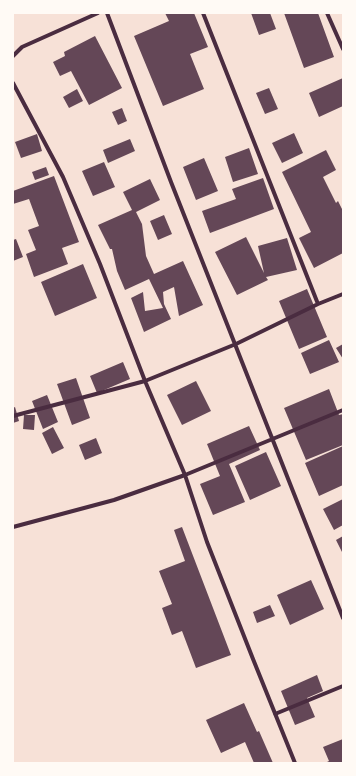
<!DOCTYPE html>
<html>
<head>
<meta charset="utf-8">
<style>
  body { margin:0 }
  #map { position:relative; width:356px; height:776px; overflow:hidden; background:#f7e1d7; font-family:Helvetica,sans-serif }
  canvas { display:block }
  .frame { position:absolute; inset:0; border:14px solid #fffaf5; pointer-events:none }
</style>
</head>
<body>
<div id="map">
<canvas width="356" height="776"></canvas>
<div class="frame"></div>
</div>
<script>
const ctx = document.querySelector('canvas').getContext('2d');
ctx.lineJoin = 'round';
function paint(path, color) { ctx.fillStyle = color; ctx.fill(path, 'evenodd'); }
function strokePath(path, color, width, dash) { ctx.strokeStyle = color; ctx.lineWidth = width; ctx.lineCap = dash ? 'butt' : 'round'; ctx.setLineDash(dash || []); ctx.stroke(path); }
const building = new Path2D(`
  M165,13H194L208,47L190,54L204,89L163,106L134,36L169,21Z
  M251,13H270L276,29L259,35Z
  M284,13H318L334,57L304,68Z
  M95,36L122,88L89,105L71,71L60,76L53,62L65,56L64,52Z
  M343,78V106L319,117L309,93Z
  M269,88L278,109L265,114L256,93Z
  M77,89L83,101L69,108L63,97Z
  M122,108L127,121L118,125L112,112Z
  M294,133L303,153L282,163L272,143Z
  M37,134L42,151L21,158L15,142Z
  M130,139L135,151L108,163L103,150Z
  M249,148L258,174L233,182L225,157Z
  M326,150L336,170L323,177L336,203L338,201L343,211V253L314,268L299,238L311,232L282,172Z
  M204,158L218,191L196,200L183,167Z
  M104,162L115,187L93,196L82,171Z
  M46,167L49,175L35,180L32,172Z
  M54,176L79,242L62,248L68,264L34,277L26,254L36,250L28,230L39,226L29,199L13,204V191Z
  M263,178L274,209L210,233L202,211L236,199L232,189Z
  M150,179L160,200L136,212L142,224L146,256L154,274L183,261L203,305L179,316L174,287L163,292L164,304L171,319L144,332L131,298L143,292L145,311L163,308L149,279L125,290L117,271L112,249H110L98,225L132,210L123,192Z
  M164,215L172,234L158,240L150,221Z
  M246,237L264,273L258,246L287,238L297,270L266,277L268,280L237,295L215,252Z
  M16,239L23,257L13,261V240Z
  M83,264L97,298L55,316L41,282Z
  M307,289L327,337L299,349L279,301Z
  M329,340L339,362L310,374L301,353Z
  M343,344V359L336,348Z
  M123,362L130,379L97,393L90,376Z
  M76,378L90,418L72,425L57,384Z
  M196,381L211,411L182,425L167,395Z
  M329,389L339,415L343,414V445L306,460L284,408Z
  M47,395L58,422L43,429L32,401Z
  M15,407L19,421L13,423V408Z
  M24,415H35L34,430L23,429Z
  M249,426L260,450L229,464L245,502L213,515L200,484L220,476L207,444Z
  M53,427L64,448L52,454L42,433Z
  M96,438L102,453L85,460L79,445Z
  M343,446V485L319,496L305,463Z
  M266,452L281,486L250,500L235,466Z
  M343,499V525L334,530L323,509Z
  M182,527L231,655L196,668L182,631L172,635L162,608L172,604L159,571L185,561L174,530Z
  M343,536V554L336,540Z
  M311,580L324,609L290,625L277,595Z
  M270,605L275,616L257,623L253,612Z
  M317,675L323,691L307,698L315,717L295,725L281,691Z
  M244,703L257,732L259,731L273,763H254L245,742L221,753L206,720Z
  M343,739V763H325L329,761L323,747Z`);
const minor = new Path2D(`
  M107,13L171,182L343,618
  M203,13L318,304
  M327,13L343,49
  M13,56L22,47L98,13
  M13,83L63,177L100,264L145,381L185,475L207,542L253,659L295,763
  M13,416L145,381L236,344L318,304L343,294
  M13,527L114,500L185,475L343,410
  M275,714L343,686`);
paint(building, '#644757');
strokePath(minor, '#4a2c40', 4);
</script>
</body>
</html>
